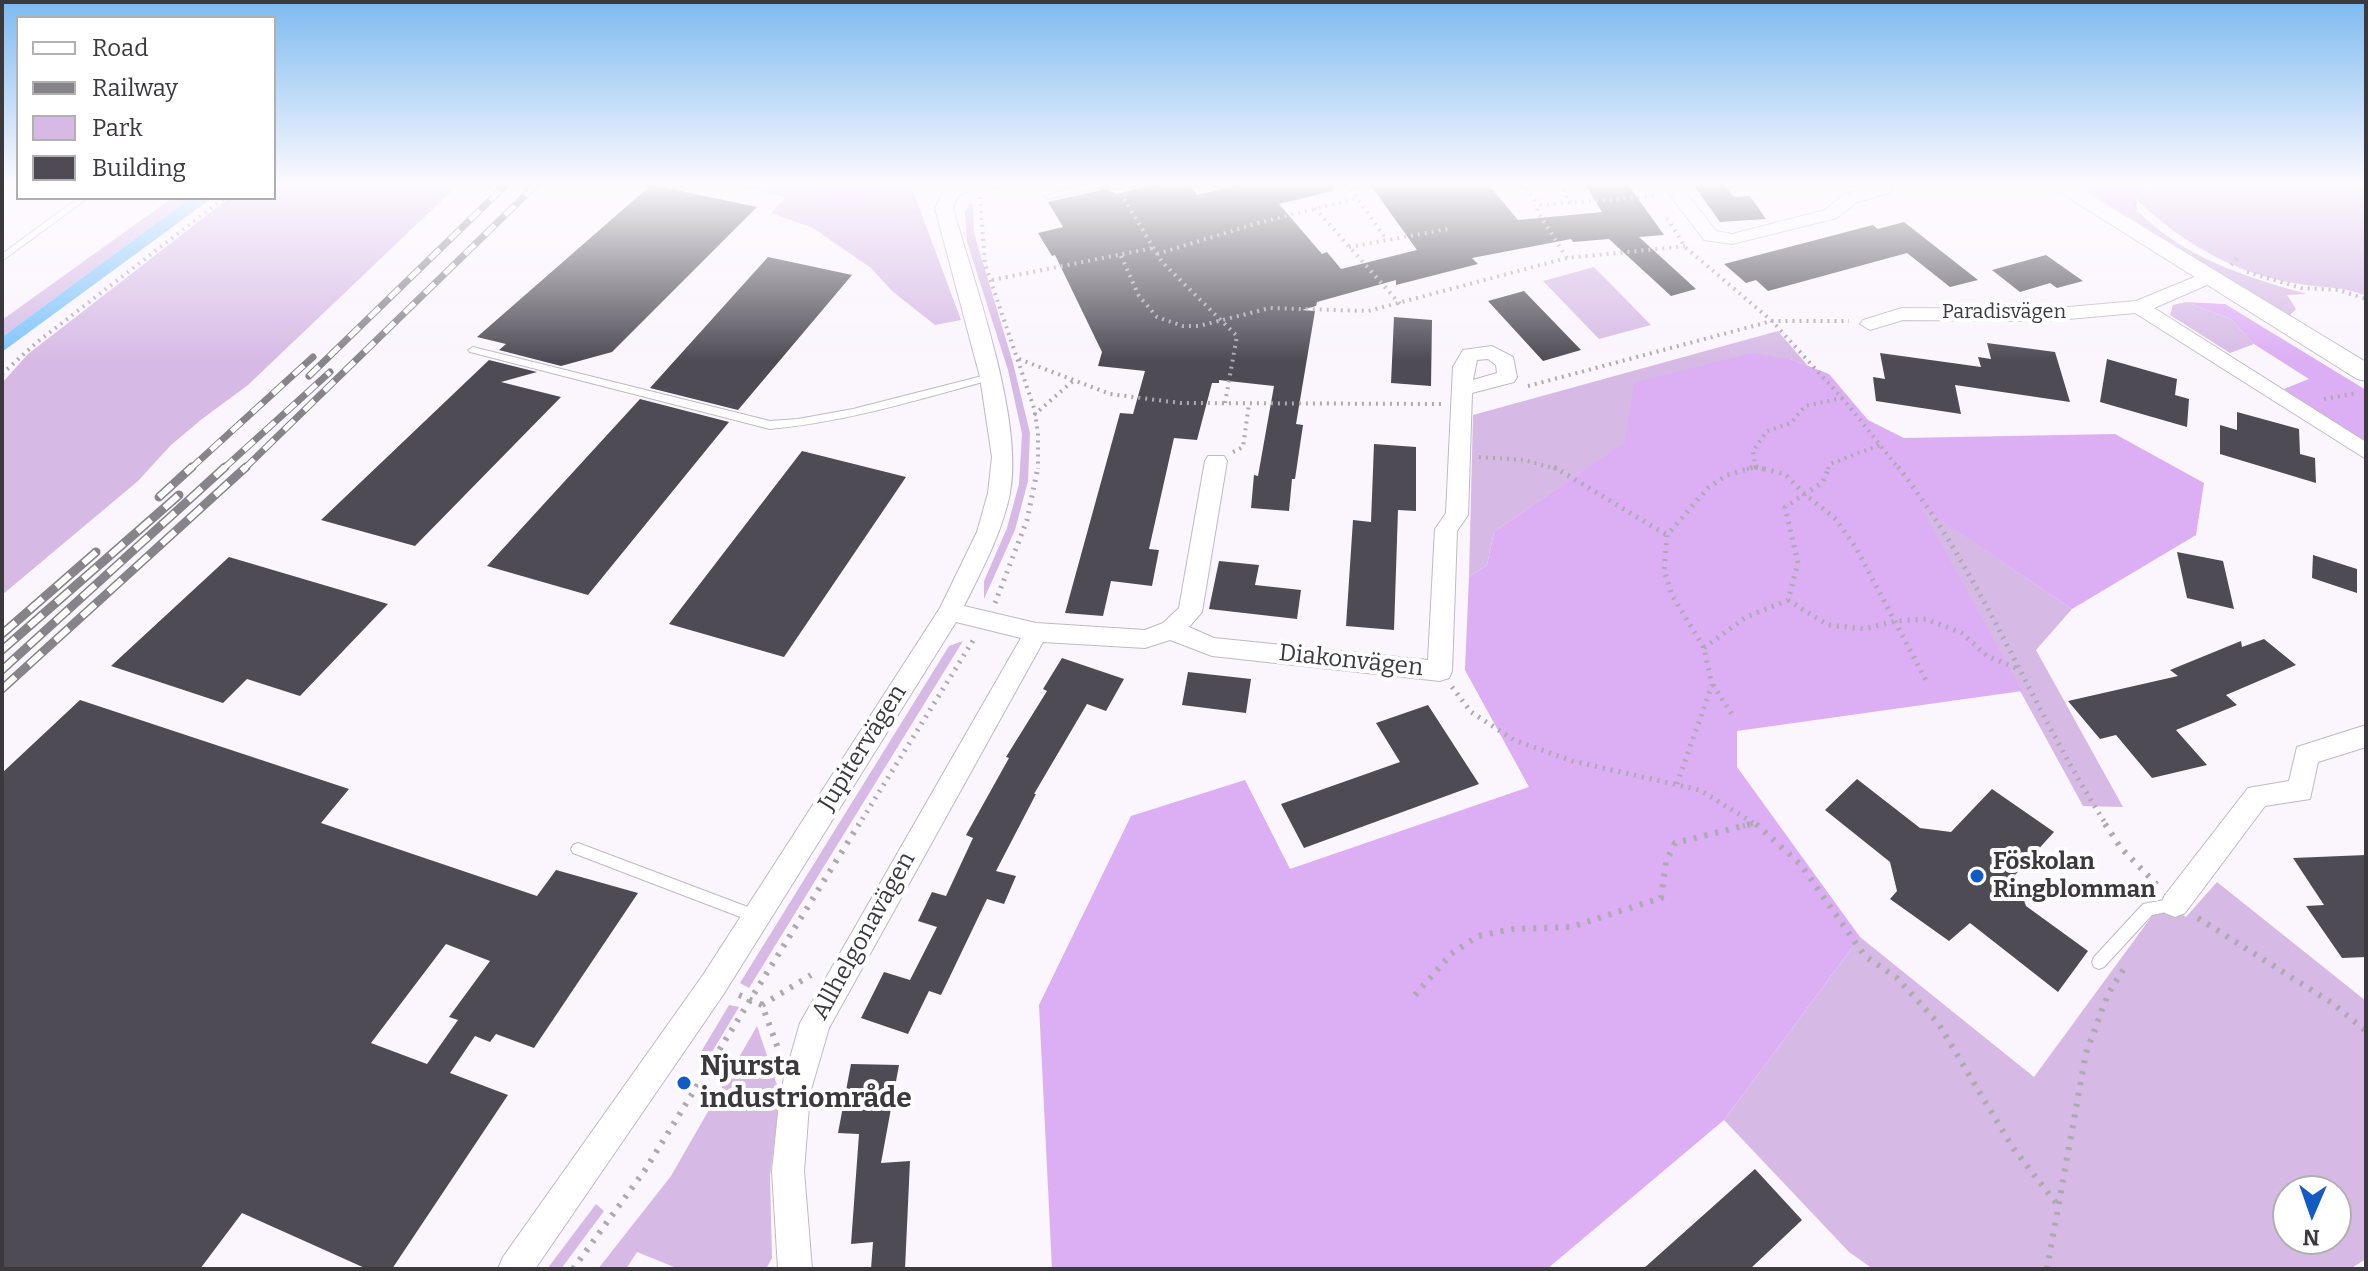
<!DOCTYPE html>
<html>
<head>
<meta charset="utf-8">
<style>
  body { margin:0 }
  #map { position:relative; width:2368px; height:1271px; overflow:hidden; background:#fbf5fe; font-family:Bitter,serif }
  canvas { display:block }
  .frame { position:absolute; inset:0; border:4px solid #3b393d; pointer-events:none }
  .legend { position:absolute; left:16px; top:16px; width:260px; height:184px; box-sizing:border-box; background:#fff; border:2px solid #b1b0b1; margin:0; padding:10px 14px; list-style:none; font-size:24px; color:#3b393d }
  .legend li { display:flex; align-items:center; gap:16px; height:40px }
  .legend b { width:40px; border:2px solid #b1b0b1 }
  .north { position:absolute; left:2272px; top:1175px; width:80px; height:80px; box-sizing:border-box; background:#fff; border:2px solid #b1b0b1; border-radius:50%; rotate:182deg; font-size:22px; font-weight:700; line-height:32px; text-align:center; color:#3b393d }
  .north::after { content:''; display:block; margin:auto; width:28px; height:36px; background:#125ac4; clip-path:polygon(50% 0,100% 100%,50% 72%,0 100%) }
</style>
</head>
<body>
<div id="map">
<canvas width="2368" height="1271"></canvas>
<div class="frame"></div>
<ul class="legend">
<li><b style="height:10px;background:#fff"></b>Road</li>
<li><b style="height:10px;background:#868389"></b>Railway</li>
<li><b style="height:22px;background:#d6bae5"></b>Park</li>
<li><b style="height:22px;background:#4e4b55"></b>Building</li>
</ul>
<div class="north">N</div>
</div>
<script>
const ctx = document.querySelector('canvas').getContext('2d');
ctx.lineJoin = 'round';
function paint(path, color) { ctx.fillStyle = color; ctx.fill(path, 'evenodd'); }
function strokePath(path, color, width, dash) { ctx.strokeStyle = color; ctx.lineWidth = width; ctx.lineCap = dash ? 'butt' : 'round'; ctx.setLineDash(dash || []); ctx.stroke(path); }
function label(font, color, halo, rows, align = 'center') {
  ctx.font = font + ' Bitter,serif'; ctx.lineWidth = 8; ctx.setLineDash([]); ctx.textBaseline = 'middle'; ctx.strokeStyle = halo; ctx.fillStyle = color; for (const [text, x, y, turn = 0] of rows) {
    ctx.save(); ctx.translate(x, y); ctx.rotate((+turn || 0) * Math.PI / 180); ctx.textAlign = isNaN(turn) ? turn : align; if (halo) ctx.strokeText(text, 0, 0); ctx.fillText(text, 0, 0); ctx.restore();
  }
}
const green = new Path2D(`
  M274,183H460L248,385L202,419L171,445L138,481L2,595V383L28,354L229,198H274Z
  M721,183H820L814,191L885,190L880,183H910L961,320L935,325L892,291L871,268L813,228L771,213L786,197Z
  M2151,183H2366V296C2343,286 2323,288 2299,284C2235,274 2182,243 2136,199Z
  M172,198H190L2,337V320Z
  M970,203L973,204L974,233L1013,363L1030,433L1028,481L1015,530L984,599V581L1007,528L1019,484L1022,434L1008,370L967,242L965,212Z
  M2137,210C2182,257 2245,277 2307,294L2287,295L2296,309L2289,316L2126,215Z
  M1594,267L1651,325L1599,339L1543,281Z
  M2186,302L2231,319L2254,344L2230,353L2170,315L2173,305Z
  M1778,331L1808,366L1790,359L1626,442L1494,532L1487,565L1469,577L1473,415Z
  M1918,504L2072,609L2036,650L2123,807L2083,806Z
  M963,641L749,988L740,983L949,646Z
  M2217,882L2366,1001V1259L2350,1269H1873L1849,1252L1724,1120L1860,937L2034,1077L2163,901L2186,917ZM2288,1191H2336V1239H2288Z
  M729,1005L739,1007L706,1062L698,1057Z
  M757,1026L780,1094L770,1176L772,1258L766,1269H679L637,1252L626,1269H598L671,1176Z
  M596,1204L604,1211L561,1269H547Z`);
const forest = new Path2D(`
  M820,183H880L885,190C860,202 835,212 813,192Z
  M2074,183H2151L2136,199L2137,210L2126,215Z
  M2186,302L2225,304L2366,390V444L2284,389L2309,379L2254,344L2231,319Z
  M1752,353L1790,359L1829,374L1868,420L1904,438L2115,434L2204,483L2196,535L2072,609L1920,506L2022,691L1737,731V767L1860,937L1724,1120L1547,1269H1052L1039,1005L1131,816L1245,780L1290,869L1529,787L1465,670L1469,577L1487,565L1494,532L1625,442L1634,383Z`);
const water = new Path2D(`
  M190,198H212L2,352V337Z`);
const building = new Path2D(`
  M1163,183H1188L1197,195L1248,183H1332L1333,191L1279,204L1322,254L1327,252L1341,269L1417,250L1369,183H1487L1518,220L1602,212L1585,184L1627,183L1664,235L1639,237L1696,289L1671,296L1609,239L1573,242L1571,239L1472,258L1478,264L1396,285V280L1317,302L1316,306L1302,310L1315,311L1296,424L1303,425L1295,479H1292L1289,511L1251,508L1254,475L1258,476L1274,386L1219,380V383H1212L1197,440L1174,438L1149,549L1159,550L1152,586L1111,581L1103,616L1065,613L1120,413L1133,414L1145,371L1098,366L1102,352L1055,255L1052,256L1038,233L1063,227L1048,202L1106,189L1116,194Z
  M1692,183H1723L1734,197L1750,196L1766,219L1720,222Z
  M651,185L757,207L612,352L561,366L499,350L506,344L477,337Z
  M1904,222L1978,280L1950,287L1907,253L1768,291L1756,280L1746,283L1724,264L1873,225L1878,229Z
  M2046,255L2083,281L2057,288L2050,283L2020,292L1992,270Z
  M768,257L852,275L738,410L650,388Z
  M1524,291L1581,350L1543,361L1488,301Z
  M1394,317L1432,320L1431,386L1391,383Z
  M1987,343L2055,352L2070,402L1955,385L1961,414L1876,401L1873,377L1885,379L1880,353L1981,367L1978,357L1991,359Z
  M2107,359L2177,379L2175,395L2189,399L2187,427L2100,402Z
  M489,360L537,372L501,382L561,397L415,546L321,520Z
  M640,399L729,422L588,595L487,566Z
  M2237,412L2299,429L2300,454L2315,458L2316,483L2220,454V425L2237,430Z
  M1374,444L1416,447V511L1398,510L1394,630L1346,626L1353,520L1371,522Z
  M802,451L906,477L784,657L669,624Z
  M2177,552L2223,561L2234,609L2187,598Z
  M2313,555L2357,569V593L2312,578Z
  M229,557L388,604L300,696L247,679L223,703L111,666Z
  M1219,561L1259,565L1255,585L1301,590L1297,619L1209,609Z
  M2264,639L2296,665L2226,695L2237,705L2176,730L2207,765L2152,778L2116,735L2100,739L2068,701L2178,676L2170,670L2241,641L2242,647Z
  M1062,658L1124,679L1106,711L1087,704L1034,794H1036L996,871L1016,876L1004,904L987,899L941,995L929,991L908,1034L861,1018L884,972L910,980L937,927L918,921L932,892L946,896L973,838L966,835L1009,758L1006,757L1047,691L1043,689Z
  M1188,672L1251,679L1246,713L1182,705Z
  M80,700L349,789L321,823L537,896L556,870L638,893L534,1048L496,1034L490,1042L475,1036L450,1073L508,1095L392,1269H367L242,1213L200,1269H2V773ZM446,944L490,961L449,1017L458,1020L427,1064L371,1043Z
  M1428,705L1479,784L1304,848L1281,804L1400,762L1376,723Z
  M1857,779L1920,828L1951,832L1992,789L2054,832L2015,875L2026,906L2088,951L2058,992L1970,923L1949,941L1890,899L1897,891L1890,862L1825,810Z
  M2366,855V957L2342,958L2306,906L2324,905L2293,858Z
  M851,1064L899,1065L881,1163L910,1161L905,1269H871L873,1242L851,1244L859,1134L838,1133Z
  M1755,1169L1802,1220L1750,1269H1643Z`);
const pathFar2 = new Path2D(`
  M891,183H906
  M1347,183L1386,239
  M1521,183L1539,205
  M1560,183L1570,203
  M2115,183L2137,205
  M996,189L1012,183
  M980,197L985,264L1034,408L1038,433V469
  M1124,199L1162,262L1237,336L1225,403
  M1315,208L1400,304
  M1667,218L1685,247L1772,321L1849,406L1899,469
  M1349,247L1448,229
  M1157,254L1258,223L1359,198
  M1121,256L1139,296L1157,317L1183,326H1199L1270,308L1368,311L1567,258L1687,246
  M1567,258L1537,211L1539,205L1654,196
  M2231,265L2238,256
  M2247,272L2301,288L2339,290L2366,299
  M992,280L1153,248
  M1019,359L1110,394L1180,403L1442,404
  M2,374L36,343L224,198
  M1528,386L1772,321H1849
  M2324,399L2357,393
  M1034,415L1074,380
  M1233,452L1243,447L1249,404
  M1479,457L1524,460L1557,469
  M1755,467L1764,469
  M1747,469L1755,467L1753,451L1767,431L1791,423L1805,406L1842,398
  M1828,469L1830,464L1880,445`);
const pathFar1 = new Path2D(`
  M1554,467L1667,535
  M1756,467L1785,474L1804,494L1836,519L1856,548L1928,684
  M1898,467C1983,575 2032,710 2107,826
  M1788,600L1828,625L1864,629L1896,621L1926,619L1962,633L1987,656L2016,668
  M995,603L1027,520L1038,467
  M1704,648L1746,617L1788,600L1798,563L1785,507L1823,482L1829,467
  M1713,685L1732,714
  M1452,687L1471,712L1514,740L1572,761L1700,790L1758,826
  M1677,784L1712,685L1704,648L1672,595L1664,570L1667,535L1708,488L1727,475L1754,467
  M858,826L974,639
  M1743,826L1754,823`);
const path = new Path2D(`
  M1756,824L1801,865L1865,956L1897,978L1938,1023L2013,1148L2060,1208
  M2105,824L2121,848L2159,887
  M2198,918L2332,1003L2366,1031
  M739,995L762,1005L779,1051
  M1415,995L1451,954L1478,936L1512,929L1571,927L1661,898L1666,862L1675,843L1751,824
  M762,1005L811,975
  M573,1269L645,1170L859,824
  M2047,1269L2086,1053L2108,994L2125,967`);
const service = new Path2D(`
  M931,183H941L955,193L948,195Z
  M1094,183H1118L1120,185L1116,188L1106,186L1048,199L1044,196Z
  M78,198H88L2,261V254Z
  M473,347L770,421L798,419L853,409L990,374L995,377L994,379C920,399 847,422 770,429L470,352L468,350Z
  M578,843L761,912L763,917L761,922L756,923L573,853L571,849L573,845Z
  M2175,898L2180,899L2182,904L2180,909L2152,915L2104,967L2099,969L2094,967L2092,962L2094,957L2143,904Z`);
const minor = new Path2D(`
  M960,183H984L958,196L953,208C974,283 1024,419 1010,493C1002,533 982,570 964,606L1036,623L1145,630L1163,623L1179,608L1205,461L1208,456H1224L1227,461L1202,612L1189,627L1214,638L1428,660L1435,529L1446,513L1453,367L1463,350L1492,346L1513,357L1517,377L1514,382L1472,393L1468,515L1457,531L1452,671L1449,678L1440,681L1212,656L1170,640L1145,648L1043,642L829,1028L810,1093L804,1171L812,1269H778L772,1171L780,1093L800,1023L1021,638L956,622L723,995L535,1269H498L503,1257L703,975L940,608L977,532L988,493L992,457L980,377L935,208L945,189ZM1488,359L1496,365L1497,373L1473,380L1477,360Z
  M1109,183H1134L1131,187L1110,189Z
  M1661,183H1679L1716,231L1732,234L1825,210L1843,195L1870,187L1866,183H1886L1892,189L1889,193L1855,203L1837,218L1732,244L1704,240Z
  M2209,271L2218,277L2216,281L2154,308L2366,442V459L2135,313L2046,321L1903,320L1870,330L1860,324L1863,320L1902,308L2046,309L2136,301Z
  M2366,725V747L2318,762L2310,799L2265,806L2185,913L2175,917L2165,913L2161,904L2165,895L2248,788L2289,781L2297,747Z`);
const tertiary = new Path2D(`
  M2045,183H2071L2366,362V381L2357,379Z`);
const railFar1 = new Path2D(`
  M309,376L508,183
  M190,469L313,357
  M223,469L330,372
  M244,469L538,183`);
const rail = new Path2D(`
  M159,497L192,467
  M2,634L96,552
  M2,650L179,495
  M2,670L225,467
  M2,689L246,467`);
const markers = [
  [1977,876,8,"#125ac4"],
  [684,1083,8,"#125ac4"]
];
const farStreetnames = [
  ["Paradisvägen",2004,312]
];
const streetNames = [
  ["Diakonvägen",1351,661,6],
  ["Jupitervägen",863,748,-58],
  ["Allhelgonavägen",864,936,-61]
];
const poiNames = [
  ["Föskolan",1993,862],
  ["Ringblomman",1993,890]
];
const nearPoinames = [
  ["Njursta",700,1067],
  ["industriområde",700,1099]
];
paint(green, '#d6bae5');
paint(forest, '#dcaef4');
paint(water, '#7dc3fd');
paint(building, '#4e4b55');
strokePath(service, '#c0b9c4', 2);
strokePath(minor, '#c0b9c4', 2);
strokePath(tertiary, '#c0b9c4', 2);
strokePath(pathFar2, '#ada9b0', 4, [2, 5]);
strokePath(pathFar1, '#ada9b0', 5, [2, 6]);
strokePath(path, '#ada9b0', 6, [3, 8]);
paint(service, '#fff');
paint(minor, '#fff');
paint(tertiary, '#fff');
strokePath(railFar1, '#868389', 7);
strokePath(rail, '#868389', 9);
strokePath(railFar1, '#fff', 5, [14]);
strokePath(rail, '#fff', 6, [18]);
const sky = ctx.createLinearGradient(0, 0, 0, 361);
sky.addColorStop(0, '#7dbaf0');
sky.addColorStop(0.51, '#fdfaff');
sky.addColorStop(1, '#fdfaff00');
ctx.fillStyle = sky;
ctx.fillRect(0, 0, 2368, 361);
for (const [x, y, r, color] of markers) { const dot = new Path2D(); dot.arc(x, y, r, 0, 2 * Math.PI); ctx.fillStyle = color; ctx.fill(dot); strokePath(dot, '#fff', 3); }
label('20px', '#3b393d', '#fff', farStreetnames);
label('24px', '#3b393d', '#fff', streetNames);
label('bold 24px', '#3b393d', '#fff', poiNames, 'left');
label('bold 28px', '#3b393d', '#fff', nearPoinames, 'left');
</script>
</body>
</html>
